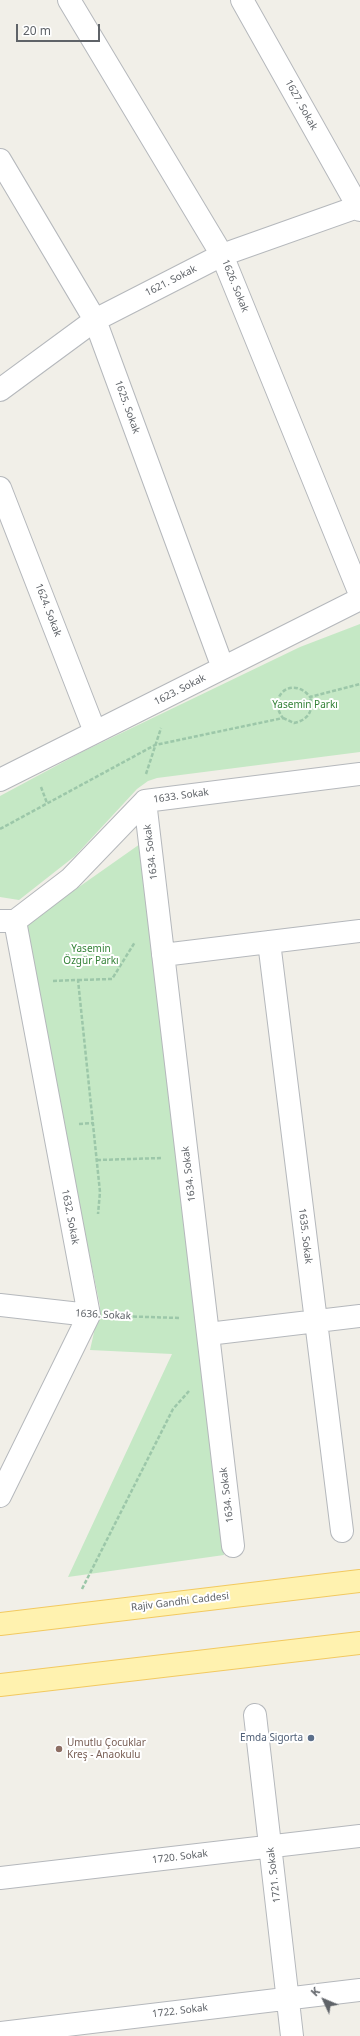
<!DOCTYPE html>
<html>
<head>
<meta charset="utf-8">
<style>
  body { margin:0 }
  #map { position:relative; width:360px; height:2036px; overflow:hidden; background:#f1efe8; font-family:"Noto Sans",sans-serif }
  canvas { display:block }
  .north { position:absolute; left:304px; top:1980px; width:40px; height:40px; -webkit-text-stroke:3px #fff; paint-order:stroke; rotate:314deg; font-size:11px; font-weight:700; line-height:16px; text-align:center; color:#5f6368 }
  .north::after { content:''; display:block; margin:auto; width:14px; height:18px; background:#5f6368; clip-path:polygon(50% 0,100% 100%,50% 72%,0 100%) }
  .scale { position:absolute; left:16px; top:24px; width:84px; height:18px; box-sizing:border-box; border:2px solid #5f6368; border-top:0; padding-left:5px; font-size:12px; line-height:14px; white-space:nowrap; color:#5f6368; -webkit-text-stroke:3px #fff; paint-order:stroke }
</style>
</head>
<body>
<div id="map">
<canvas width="360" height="2036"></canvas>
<div class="north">K</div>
<div class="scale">20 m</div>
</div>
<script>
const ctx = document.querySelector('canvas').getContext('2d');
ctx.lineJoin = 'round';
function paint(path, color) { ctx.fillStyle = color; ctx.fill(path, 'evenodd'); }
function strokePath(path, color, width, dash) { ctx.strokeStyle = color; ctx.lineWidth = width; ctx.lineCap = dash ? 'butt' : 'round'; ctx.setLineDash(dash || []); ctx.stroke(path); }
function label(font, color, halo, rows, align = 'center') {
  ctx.font = font + ' "Noto Sans",sans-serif'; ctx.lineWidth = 4; ctx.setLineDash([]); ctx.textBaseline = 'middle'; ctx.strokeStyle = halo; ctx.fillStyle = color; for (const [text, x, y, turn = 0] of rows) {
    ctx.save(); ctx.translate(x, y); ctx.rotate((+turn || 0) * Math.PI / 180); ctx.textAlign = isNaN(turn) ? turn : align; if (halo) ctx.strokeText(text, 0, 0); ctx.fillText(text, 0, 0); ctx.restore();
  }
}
const green = new Path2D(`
  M360,624V752L157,778L148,781L137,789L75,856L19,900L0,897V796L82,752L300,647Z
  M140,844L224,1555L68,1577L172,1354L90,1350L100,1306L22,927Z`);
const path = new Path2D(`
  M283,718L294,723C308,720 314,711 310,697
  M146,774L161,728
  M41,787L47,803
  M0,829L155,745L283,718C266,696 293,675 310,697L360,684
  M78,980L112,979L135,942
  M53,981L78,980L100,1192L98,1214
  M79,1124L93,1123
  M97,1160L162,1158
  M115,1316L180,1318
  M82,1589L173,1409L189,1391`);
const street = new Path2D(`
  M69,0L222,255L360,594
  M242,0L360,210
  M0,160L95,320L223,668
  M0,390L95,320L222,255L360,206
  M0,488L95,732
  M0,780L360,599
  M145,801L233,1546
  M1,921H15L70,879L145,801L360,774
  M269,942L342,1531
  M163,955L360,931
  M0,1305L89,1315
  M208,1334L360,1316
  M0,1496L89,1315L15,921
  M255,1715L292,2036
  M0,1878L360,1836
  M0,2033L360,1990`);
const primary = new Path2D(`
  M0,1624L360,1581
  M0,1685L360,1643`);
const markers = [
  [311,1738,4,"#5c6f8a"],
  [59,1749,4,"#8d6e63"]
];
const streetNames = [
  ["1627. Sokak",301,105,61],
  ["1621. Sokak",171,281,-27],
  ["1626. Sokak",235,286,68],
  ["1625. Sokak",127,407,70],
  ["1624. Sokak",48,610,69],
  ["1623. Sokak",180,690,-27],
  ["1633. Sokak",181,796,-8],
  ["1634. Sokak",151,852,-97],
  ["1634. Sokak",189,1174,-97],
  ["1632. Sokak",70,1217,79],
  ["1635. Sokak",305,1236,83],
  ["1636. Sokak",103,1315,3],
  ["1634. Sokak",227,1495,-97],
  ["Rajiv Gandhi Caddesi",180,1602,-7],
  ["1720. Sokak",180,1857,-7],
  ["1721. Sokak",274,1875,-97],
  ["1722. Sokak",180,2011,-7]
];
const parkNames = [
  ["Yasemin Parkı",305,705],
  ["Yasemin",91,949],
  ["Özgür Parkı",91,961]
];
const serviceNames = [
  ["Emda Sigorta",303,1738]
];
const educationNames = [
  ["Umutlu Çocuklar",67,1743],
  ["Kreş - Anaokulu",67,1755]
];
paint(green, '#c5e8c5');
strokePath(street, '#b5b8bc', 24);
strokePath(primary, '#f2c960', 24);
strokePath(path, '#9cc7a9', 2.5, [4, 2]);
strokePath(street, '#fff', 22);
strokePath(primary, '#fff2af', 22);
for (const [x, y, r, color] of markers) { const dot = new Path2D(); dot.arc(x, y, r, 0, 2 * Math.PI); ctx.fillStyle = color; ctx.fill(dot); strokePath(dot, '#fff', 1.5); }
label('10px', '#5f6368', '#fff', streetNames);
label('10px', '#348238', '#fff', parkNames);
label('10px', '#4e5e75', '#fff', serviceNames, 'right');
label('10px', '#785e54', '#fff', educationNames, 'left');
</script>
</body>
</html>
